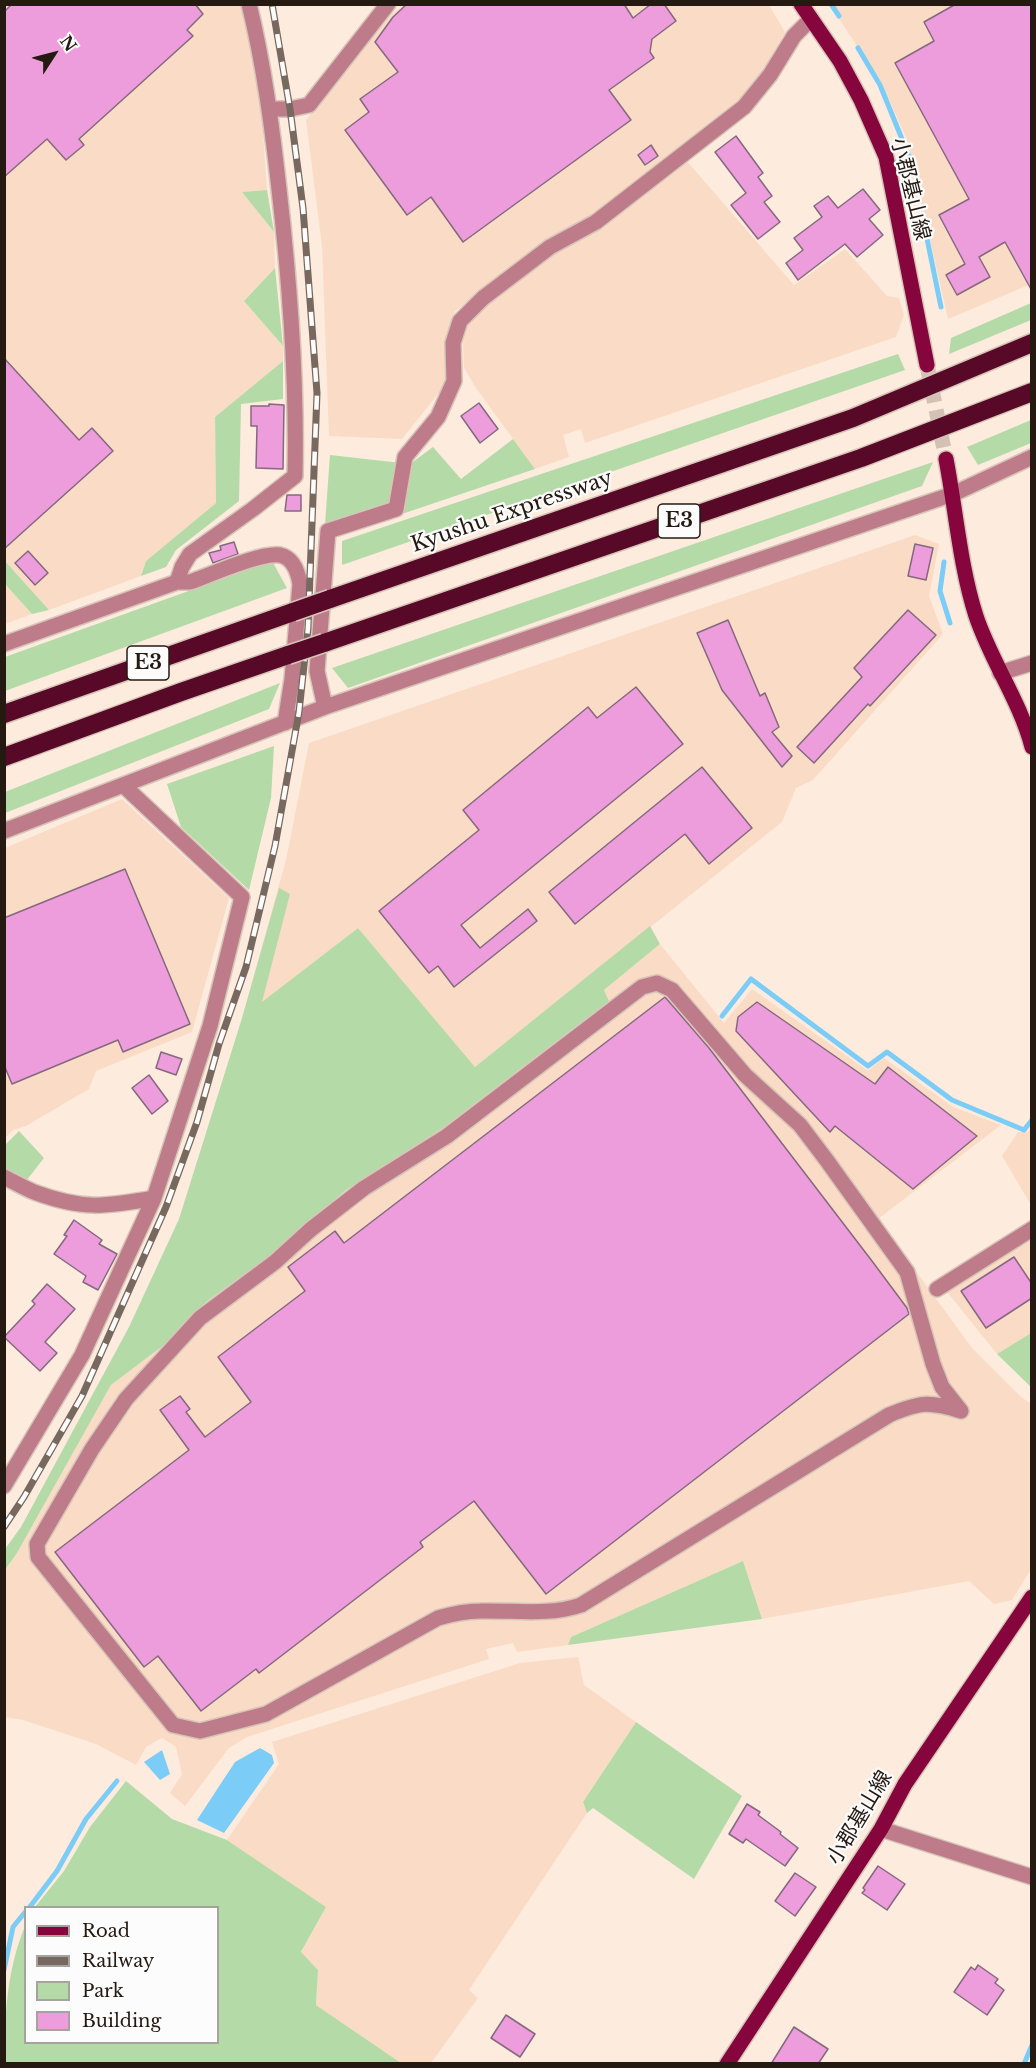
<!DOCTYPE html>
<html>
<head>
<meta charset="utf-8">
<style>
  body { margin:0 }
  #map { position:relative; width:1036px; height:2068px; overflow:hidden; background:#fdebdd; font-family:"Libre Baskerville",serif }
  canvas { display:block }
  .frame { position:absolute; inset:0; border:6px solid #251a12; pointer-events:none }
  .legend { position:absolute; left:24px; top:1906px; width:195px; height:138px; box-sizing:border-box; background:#fcfcfc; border:2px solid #a6a29e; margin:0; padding:8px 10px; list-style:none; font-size:18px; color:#251a12 }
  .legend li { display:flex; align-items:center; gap:12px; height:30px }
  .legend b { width:30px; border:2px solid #a6a29e }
  .north { position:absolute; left:24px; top:24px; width:60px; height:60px; -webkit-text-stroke:4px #fcfcfc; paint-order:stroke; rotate:54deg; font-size:16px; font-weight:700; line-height:24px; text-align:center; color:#251a12 }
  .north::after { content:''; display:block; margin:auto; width:21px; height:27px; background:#251a12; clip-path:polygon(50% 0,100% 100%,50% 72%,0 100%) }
</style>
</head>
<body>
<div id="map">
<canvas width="1036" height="2068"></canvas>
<div class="frame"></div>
<ul class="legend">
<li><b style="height:8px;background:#86053c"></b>Road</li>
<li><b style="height:8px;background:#77695f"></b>Railway</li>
<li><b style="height:16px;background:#b4dba7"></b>Park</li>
<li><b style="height:16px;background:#ed9cdc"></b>Building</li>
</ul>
<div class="north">N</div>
</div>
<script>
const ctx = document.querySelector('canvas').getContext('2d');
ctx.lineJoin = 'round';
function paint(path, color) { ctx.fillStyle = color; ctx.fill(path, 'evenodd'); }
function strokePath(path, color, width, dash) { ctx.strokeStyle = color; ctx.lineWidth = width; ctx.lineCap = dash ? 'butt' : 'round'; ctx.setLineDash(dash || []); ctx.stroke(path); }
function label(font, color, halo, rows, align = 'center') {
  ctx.font = font + ' "Libre Baskerville","Noto Sans JP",serif'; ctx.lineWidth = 4.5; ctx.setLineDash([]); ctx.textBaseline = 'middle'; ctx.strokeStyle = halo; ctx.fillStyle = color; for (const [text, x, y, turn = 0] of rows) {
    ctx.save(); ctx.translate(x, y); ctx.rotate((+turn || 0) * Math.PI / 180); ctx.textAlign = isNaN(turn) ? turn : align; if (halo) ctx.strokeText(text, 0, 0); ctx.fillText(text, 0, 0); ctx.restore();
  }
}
const built = new Path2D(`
  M4,5H243L262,117L267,190L242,192L274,232L275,268L244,301L283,346V361L215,417L216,503L146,561L141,576L49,610L5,561Z
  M404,5H769L785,32L746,100L592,218L547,245L455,311L446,339V384L402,439L329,436L322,246L306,120L392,14Z
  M830,5H1031V284L948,319L908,142L882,84Z
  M686,160L794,285L845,249L887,296L899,298L904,315L896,337L585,443L581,429L563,435L569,457L535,469L476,388L464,368L463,343L468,323L487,305L556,252L586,236Z
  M915,535L939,544L929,596L943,634L813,780L796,788L782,822L475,1067L358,928L242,1018L286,860L309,743Z
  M5,584L32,614L5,624Z
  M122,799L229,898L192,1032L96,1071L89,1089L26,1126L13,1130L5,1138V848Z
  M660,944L724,1023L752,989L868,1071L884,1058L953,1107L1001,1125L878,1219L972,1348L1020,1396L1031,1404V1569L1012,1600L994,1604L969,1581L762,1619L743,1561L571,1637L568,1645L517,1652L513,1643L486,1649L489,1659L247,1737L229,1748L185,1806L170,1793L182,1774L176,1747L162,1738L146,1747L136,1765L96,1744L23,1720L5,1717V1570L17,1553L111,1385L164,1345L207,1301L272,1254L346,1190L444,1127L609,1001L604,990Z
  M1031,1128V1205L1002,1156L1018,1132H1028Z
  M1031,1234V1333L997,1354L944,1288Z
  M578,1657L584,1685L636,1722L583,1802L587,1813L469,1990L478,1998L431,2063H401L316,2005L318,1970L301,1953L326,1907L227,1840L279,1764L272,1742L520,1663Z`);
const green = new Path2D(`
  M267,190L274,232L242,192Z
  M275,268L283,346L244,301Z
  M1031,303V320L949,354L951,338Z
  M898,354L905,370L342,565V541Z
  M283,361V399L241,404L239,501L176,550L166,567L141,576L146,561L216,503L215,417Z
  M1031,420V443L978,465L967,447Z
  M513,439L535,469L402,514L403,501L325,524L330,455L410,464L433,447L461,479Z
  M933,462L922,486L348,688L332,668Z
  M4,561H5L49,610L32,614L5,584Z
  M272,561L287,588L5,691V657Z
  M280,683L269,709L5,813V792Z
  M274,746L271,798L249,890L181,827L167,784Z
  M279,888L290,894L262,1002L358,928L475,1067L650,926L660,944L604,990L609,1001L444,1127L346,1190L272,1254L207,1301L164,1345L111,1385L17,1553L5,1570V1549L21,1527L129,1327L179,1219L242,1018Z
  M19,1131L44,1158L26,1181L5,1170V1145Z
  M1031,1333V1387L997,1354Z
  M743,1561L762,1619L568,1645L571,1637Z
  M636,1722L742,1796L694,1879L593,1808L587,1813L583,1802Z
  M126,1781L172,1819L227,1840L326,1907L301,1952L318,1970L316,2005L401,2063H5C4,2018 7,1969 25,1926L26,2042H218V1908L35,1907L64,1871L90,1827Z`);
const water = new Path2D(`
  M260,1748L272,1755L274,1763L224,1833L197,1820L235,1762Z
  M162,1750L170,1774L160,1780L144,1762Z`);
const stream = new Path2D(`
  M831,4L839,16
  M858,48L880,85L913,166
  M924,224L941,307
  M944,562L940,591L950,623
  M722,1016L751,979L868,1066L887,1052L952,1100L1024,1130L1032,1120
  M29,1908L57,1871L86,1819L117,1781
  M4,1970L13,1927L26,1911
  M1024,2064L1032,2045`);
const building = new Path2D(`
  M12,4H195L203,14L187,30L193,36L79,139L84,145L66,160L47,139L4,177V12Z
  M407,4H624L633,18L651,4H664L676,21L652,39L650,52L654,58L609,90L631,120L463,242L431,197L407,215L345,130L369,112L360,99L398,72L375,42L393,17Z
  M956,4H1032V291L1005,242L979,257L990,277L957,295L946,275L965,264L939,215L969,199L895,63L934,41L924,22Z
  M736,136L763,173L758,177L772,196L764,202L780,222L758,239L731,205L746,193L715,152Z
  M651,145L658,156L645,165L638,155Z
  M863,189L880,210L869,219L883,235L857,257L845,244L798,280L786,263L803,250L794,238L822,217L814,206L828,196L838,208Z
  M4,358L79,440L92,428L113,451L4,549Z
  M479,403L498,429L480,443L461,416Z
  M269,404L284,405L283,469L256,468L257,426H251V406H269Z
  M287,495H301V511H285Z
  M234,542L238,554L213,563L209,553L221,550L220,546Z
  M915,544L933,548L926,580L908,576Z
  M28,551L48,573L35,585L15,563Z
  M908,610L936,635L870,706L868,704L814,763L797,747L862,677L854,668Z
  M728,620L760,696L765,693L779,727L772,732L792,756L782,767L722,690L697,633Z
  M636,687L683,744L461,925L480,948L528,909L537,921L454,987L438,966L429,973L379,911L479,830L463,810L588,707L597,718Z
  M702,767L752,828L709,864L685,834L575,924L549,892Z
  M125,869L190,1024L123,1052L118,1040L12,1084L4,1065V918Z
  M665,997L709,1048L872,1261L907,1308L909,1314L546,1594L474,1501L420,1542L423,1547L259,1673L256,1669L201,1711L158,1656L144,1667L55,1552L189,1450L160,1410L180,1396L190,1409L186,1412L205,1437L251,1402L218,1357L305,1291L288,1267L335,1231L344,1243Z
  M757,1002L875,1084L888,1067L977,1136L913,1189L835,1126L830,1132L736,1031L738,1017Z
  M161,1052L182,1059L176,1075L156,1068Z
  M149,1075L168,1101L152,1114L132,1088Z
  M74,1220L102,1240L99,1244L117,1254L98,1290L83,1282L86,1276L54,1254L67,1236L64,1235Z
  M1014,1257L1032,1284V1298L986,1328L961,1291Z
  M47,1284L75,1309L45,1342L57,1353L40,1371L4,1337L35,1304L32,1301Z
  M747,1804L760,1812L758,1815L781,1832L780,1834L798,1848L785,1866L746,1839L743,1843L729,1834Z
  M878,1866L905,1884L887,1910L862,1893L865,1890L863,1888Z
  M795,1873L816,1887L795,1916L775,1901Z
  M978,1965L998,1979L995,1983L1004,1990L987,2015L954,1992L971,1967L975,1970Z
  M506,2015L535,2034L520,2057L491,2038Z
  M794,2027L828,2049L818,2064H771Z`);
const majorTunnel = new Path2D(`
  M927,365L946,459`);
const minor = new Path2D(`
  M270,109H290L309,105L388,4
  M177,582H190C210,575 261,552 280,555C293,558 298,572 300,584L292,679L285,723
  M4,644L177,582L182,567L190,554L253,509L295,476C297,380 290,284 279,189C272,127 264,65 249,4
  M1000,673L1032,663
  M325,707L317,671L328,531L396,509L405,457L438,417L454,381L453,343L460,321L483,298L550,247L596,222L744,107L770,75L794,36L811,19
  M4,831L325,707L953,494L1032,457
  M657,983L672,990L745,1075L800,1125L828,1162L907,1272L933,1364L942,1387L961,1411C929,1401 920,1402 889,1415L581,1605C549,1616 513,1610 480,1611C465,1611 452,1614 438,1618L266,1714L200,1731L173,1725L38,1557L37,1544L92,1449L126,1399L200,1318L275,1262L310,1230L364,1188L447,1136L642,987Z
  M4,1177C14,1182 24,1188 34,1192C82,1210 105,1207 154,1198
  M937,1289L1032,1229
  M4,1486L82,1355L154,1198L210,1026L242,897L123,785
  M881,1829L1032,1877`);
const major = new Path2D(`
  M801,4L840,61L861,100L886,157L927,365
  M946,459C956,511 960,566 976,616C991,661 1020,701 1032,747
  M727,2064L881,1829L905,1784L1032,1597`);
const highway = new Path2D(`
  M330,599L853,418L1032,343
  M324,643L861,458L1032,392
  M4,714L293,612
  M4,757L181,692L288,655`);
const rail = new Path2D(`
  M4,1527L24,1497L82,1396L166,1207L197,1122L219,1044L246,967L275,846L299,712L308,628L317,393L303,208L290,109L272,4`);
const highwayBridge = new Path2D(`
  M293,612L330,599
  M288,655L324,643`);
const shields = [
  [679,521,42],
  [148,663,42]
];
const shieldNames = [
  ["E3",679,521],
  ["E3",148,663]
];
const streetNames = [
  ["小郡基山線",910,189,76],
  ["Kyushu Expressway",512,512,-19],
  ["小郡基山線",860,1818,-59]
];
paint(built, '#fadcc6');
paint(green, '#b4dba7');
paint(water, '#7bccf7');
strokePath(stream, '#7bccf7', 5);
paint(building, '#ed9cdc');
strokePath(building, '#84697e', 1.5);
strokePath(majorTunnel, '#d2c1b4', 15, [15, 8]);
strokePath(minor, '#d6c5b8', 18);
strokePath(major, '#d6c5b8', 18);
strokePath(highway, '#d6c5b8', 21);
strokePath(minor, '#be7c8b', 15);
strokePath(major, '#86053c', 15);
strokePath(highway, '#580927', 18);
strokePath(rail, '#77695f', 7);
strokePath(rail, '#fcfcfc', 4.5, [14]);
strokePath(highwayBridge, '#d6c5b8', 21, []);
strokePath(highwayBridge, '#580927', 18);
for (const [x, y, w] of shields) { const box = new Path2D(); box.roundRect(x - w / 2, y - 17, w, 34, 4.5); ctx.fillStyle = '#fcfcfc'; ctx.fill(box); strokePath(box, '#251a12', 1.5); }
label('bold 20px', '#251a12', null, shieldNames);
label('21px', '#251a12', '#fcfcfc', streetNames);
</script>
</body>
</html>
